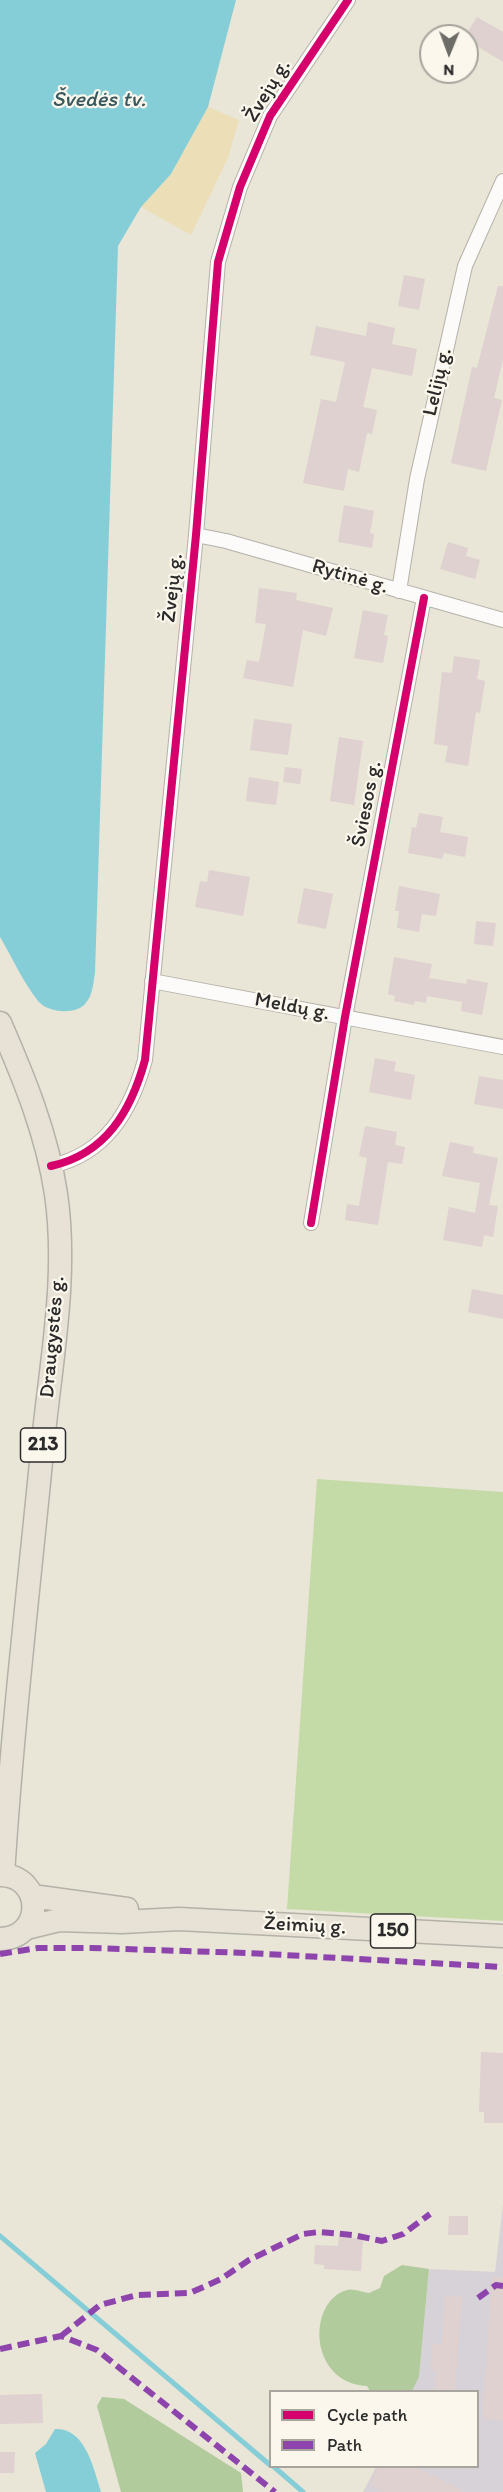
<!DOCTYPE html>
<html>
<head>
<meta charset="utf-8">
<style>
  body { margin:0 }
  #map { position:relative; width:503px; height:2492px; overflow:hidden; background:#e9e5d7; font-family:Itim,sans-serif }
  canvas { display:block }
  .legend { position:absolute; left:269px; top:2390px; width:210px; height:78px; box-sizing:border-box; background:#fbf7ec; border:2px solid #a8a59f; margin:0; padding:8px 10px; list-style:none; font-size:18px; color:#2b2b2b }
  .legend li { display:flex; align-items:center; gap:12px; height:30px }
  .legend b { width:30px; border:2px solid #a8a59f }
  .north { position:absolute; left:419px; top:24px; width:60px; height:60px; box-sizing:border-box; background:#fbf7ec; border:2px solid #a8a59f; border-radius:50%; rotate:181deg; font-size:16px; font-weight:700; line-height:24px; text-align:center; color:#2b2b2b }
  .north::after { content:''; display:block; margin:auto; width:21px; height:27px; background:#6e6c67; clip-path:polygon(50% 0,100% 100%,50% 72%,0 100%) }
</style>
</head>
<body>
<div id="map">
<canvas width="503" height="2492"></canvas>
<ul class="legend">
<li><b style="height:8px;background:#d6006c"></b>Cycle path</li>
<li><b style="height:8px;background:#8e44ad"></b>Path</li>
</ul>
<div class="north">N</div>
</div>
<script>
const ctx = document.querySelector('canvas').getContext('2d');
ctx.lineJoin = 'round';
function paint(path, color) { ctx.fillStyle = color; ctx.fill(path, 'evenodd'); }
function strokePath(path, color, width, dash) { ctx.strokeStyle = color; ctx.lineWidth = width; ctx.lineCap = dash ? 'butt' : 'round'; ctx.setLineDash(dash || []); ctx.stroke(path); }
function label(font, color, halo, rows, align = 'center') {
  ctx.font = font + ' Itim,sans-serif'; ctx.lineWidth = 4.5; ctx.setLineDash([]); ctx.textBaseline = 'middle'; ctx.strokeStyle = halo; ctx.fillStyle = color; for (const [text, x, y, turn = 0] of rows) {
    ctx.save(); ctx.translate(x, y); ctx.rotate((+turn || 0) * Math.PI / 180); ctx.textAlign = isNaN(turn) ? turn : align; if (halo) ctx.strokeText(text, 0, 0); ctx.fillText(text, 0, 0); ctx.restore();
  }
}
const industrial = new Path2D(`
  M503,2205V2492H363L376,2467L478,2466V2392L412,2391L419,2377L429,2269L495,2272Z`);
const green = new Path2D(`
  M317,1479L503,1492V1921L287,1909Z`);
const forest = new Path2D(`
  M402,2265L429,2269L419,2377L412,2391H370L367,2386C308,2383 307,2301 347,2290C353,2288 362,2292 369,2293L380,2288L384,2276Z
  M102,2397L124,2399L241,2473L243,2492H121L97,2406Z`);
const sand = new Path2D(`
  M208,107L239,120L228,158L191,235L141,207L171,174Z`);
const water = new Path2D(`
  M0,0H236L208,107L171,174L141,207L118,246L95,973C93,984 93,995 85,1004C75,1015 48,1013 38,1001C23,982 12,957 0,937Z
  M55,2429C85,2427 94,2469 101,2492H46L35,2453L46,2444Z`);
const stream = new Path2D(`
  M0,2236L270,2465
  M273,2466L303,2492`);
const building = new Path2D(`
  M477,17L503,32V62L467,40L465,36Z
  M404,275L425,279L419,310L398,306Z
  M498,286H503V359L494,398L502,400L486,471L451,463L472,367L477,368Z
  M368,322L395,328L392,344L417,349L412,376L372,368L363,407L377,410L372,434L367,433L359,472L348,469L344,491L303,483L321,399L336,402L345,362L310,355L316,326L366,336Z
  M344,505L374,511L370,533L374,534L372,548L338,542Z
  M448,542L468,548L466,556L480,560L475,579L440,569Z
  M259,588L297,593L296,600L333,608L326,636L303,630L293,687L243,678L247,660L259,662L266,624L255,623Z
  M363,610L388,615L384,635L388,636L383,663L354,658Z
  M454,656L480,660L477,679L485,681L480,713L476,712L468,766L445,762L448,746L434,744L442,672L452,673Z
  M254,719L292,724L288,755L250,750Z
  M339,737L363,741L354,805L330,801Z
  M285,767L302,769L300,784L283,782Z
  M249,777L279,782L276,805L246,801Z
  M419,813L443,817L440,832L468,837L465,857L444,853L442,859L408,853L412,827L416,828Z
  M209,870L250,877L243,916L195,907L200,881L207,882Z
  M399,886L440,894L436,916L422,914L419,932L397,928L399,911H395Z
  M304,888L333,894L326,929L297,923Z
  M476,921L496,923L493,946L474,944Z
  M394,957L432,964L429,978L466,984L467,979L488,983L482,1015L461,1011L462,1002L427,996L426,1003L415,1001L414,1005L394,1001L395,996L388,994Z
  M375,1058L396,1062L394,1071L415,1075L411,1100L369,1092Z
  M479,1076L503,1080V1109L474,1104Z
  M365,1126L397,1132L395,1145L405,1147L402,1164L388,1162L378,1225L345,1220L347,1204L359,1206L367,1158L359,1156Z
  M450,1142L474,1147L473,1153L498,1158L489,1205L498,1206L493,1237L484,1235L482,1247L443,1240L449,1207L475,1213L480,1183L442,1176Z
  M472,1289L503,1295V1319L468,1312Z
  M481,2052L503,2053V2123H484V2112H479Z
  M449,2216H468V2235H448Z
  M339,2237L363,2239L361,2271L324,2269V2265L314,2264L315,2245L338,2246Z
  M492,2277H503V2421L482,2419Z
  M445,2296L462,2297L455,2391H435L436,2370H431L432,2344H442Z
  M42,2394L43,2423L0,2424V2395Z
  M0,2452H15L14,2473H0Z
  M378,2466H414L465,2492H383L369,2485Z`);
const street = new Path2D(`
  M196,535L226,541L503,620
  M399,591L417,479L465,266L503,181
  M152,981L503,1047
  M51,1166C106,1154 131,1111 145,1060L196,535L218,262L240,187L270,116L348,0
  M311,1223L345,1017L424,598`);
const primary = new Path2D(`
  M0,1023C24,1078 47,1134 56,1194C68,1276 51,1361 43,1442C29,1586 12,1730 3,1875
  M0,1875C44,1875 45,1938 0,1939
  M32,1896L127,1909
  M26,1928L59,1920L122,1922L179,1919L503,1936`);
const quiet = new Path2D(`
  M0,1954L38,1948H91L248,1953L503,1967
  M478,2298L496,2285L503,2286
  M61,2336L100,2305L137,2295L190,2293L221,2279L249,2260L303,2234L319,2232L353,2235L382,2241L403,2234L430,2214
  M0,2349L61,2336L97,2350L275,2492`);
const cycleway = new Path2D(`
  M51,1166C106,1154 131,1111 145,1060L196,535L218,262L240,187L270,116L348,0
  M311,1223L345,1017L424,598`);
const shields = [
  [43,1445,45],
  [393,1931,45]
];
const shieldNames = [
  ["213",43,1445],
  ["150",393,1931]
];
const streetNames = [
  ["Žvejų g.",268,91,-59],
  ["Lelijų g.",438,382,-77],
  ["Rytinė g.",350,577,16],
  ["Žvejų g.",173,588,-84],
  ["Šviesos g.",367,804,-79],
  ["Meldų g.",292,1007,11],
  ["Draugystės g.",53,1337,-85],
  ["Žeimių g.",305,1926,3]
];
const waterNames = [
  ["Švedės tv.",99,100]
];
paint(industrial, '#d7d1d8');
paint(green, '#c4dba7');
paint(forest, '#b1cb9d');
paint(sand, '#ecdfb8');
paint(water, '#86ced7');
strokePath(stream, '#86ced7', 5);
paint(building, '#ded1cf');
strokePath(street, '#b4b1a9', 16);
strokePath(primary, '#b4b1a9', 25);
strokePath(street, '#fcfbf9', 14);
strokePath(primary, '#e7e2d5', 22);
strokePath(quiet, '#8e44ad', 6, [12, 6]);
strokePath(cycleway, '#d6006c', 8);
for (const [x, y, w] of shields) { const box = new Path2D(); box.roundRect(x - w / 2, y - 17, w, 34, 4.5); ctx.fillStyle = '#fbf7ec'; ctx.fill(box); strokePath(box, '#2b2b2b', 1.5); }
label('bold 20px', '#2b2b2b', null, shieldNames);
label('21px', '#2b2b2b', '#fbf7ec', streetNames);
label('italic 22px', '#39595f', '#fbf7ec', waterNames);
</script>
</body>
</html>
